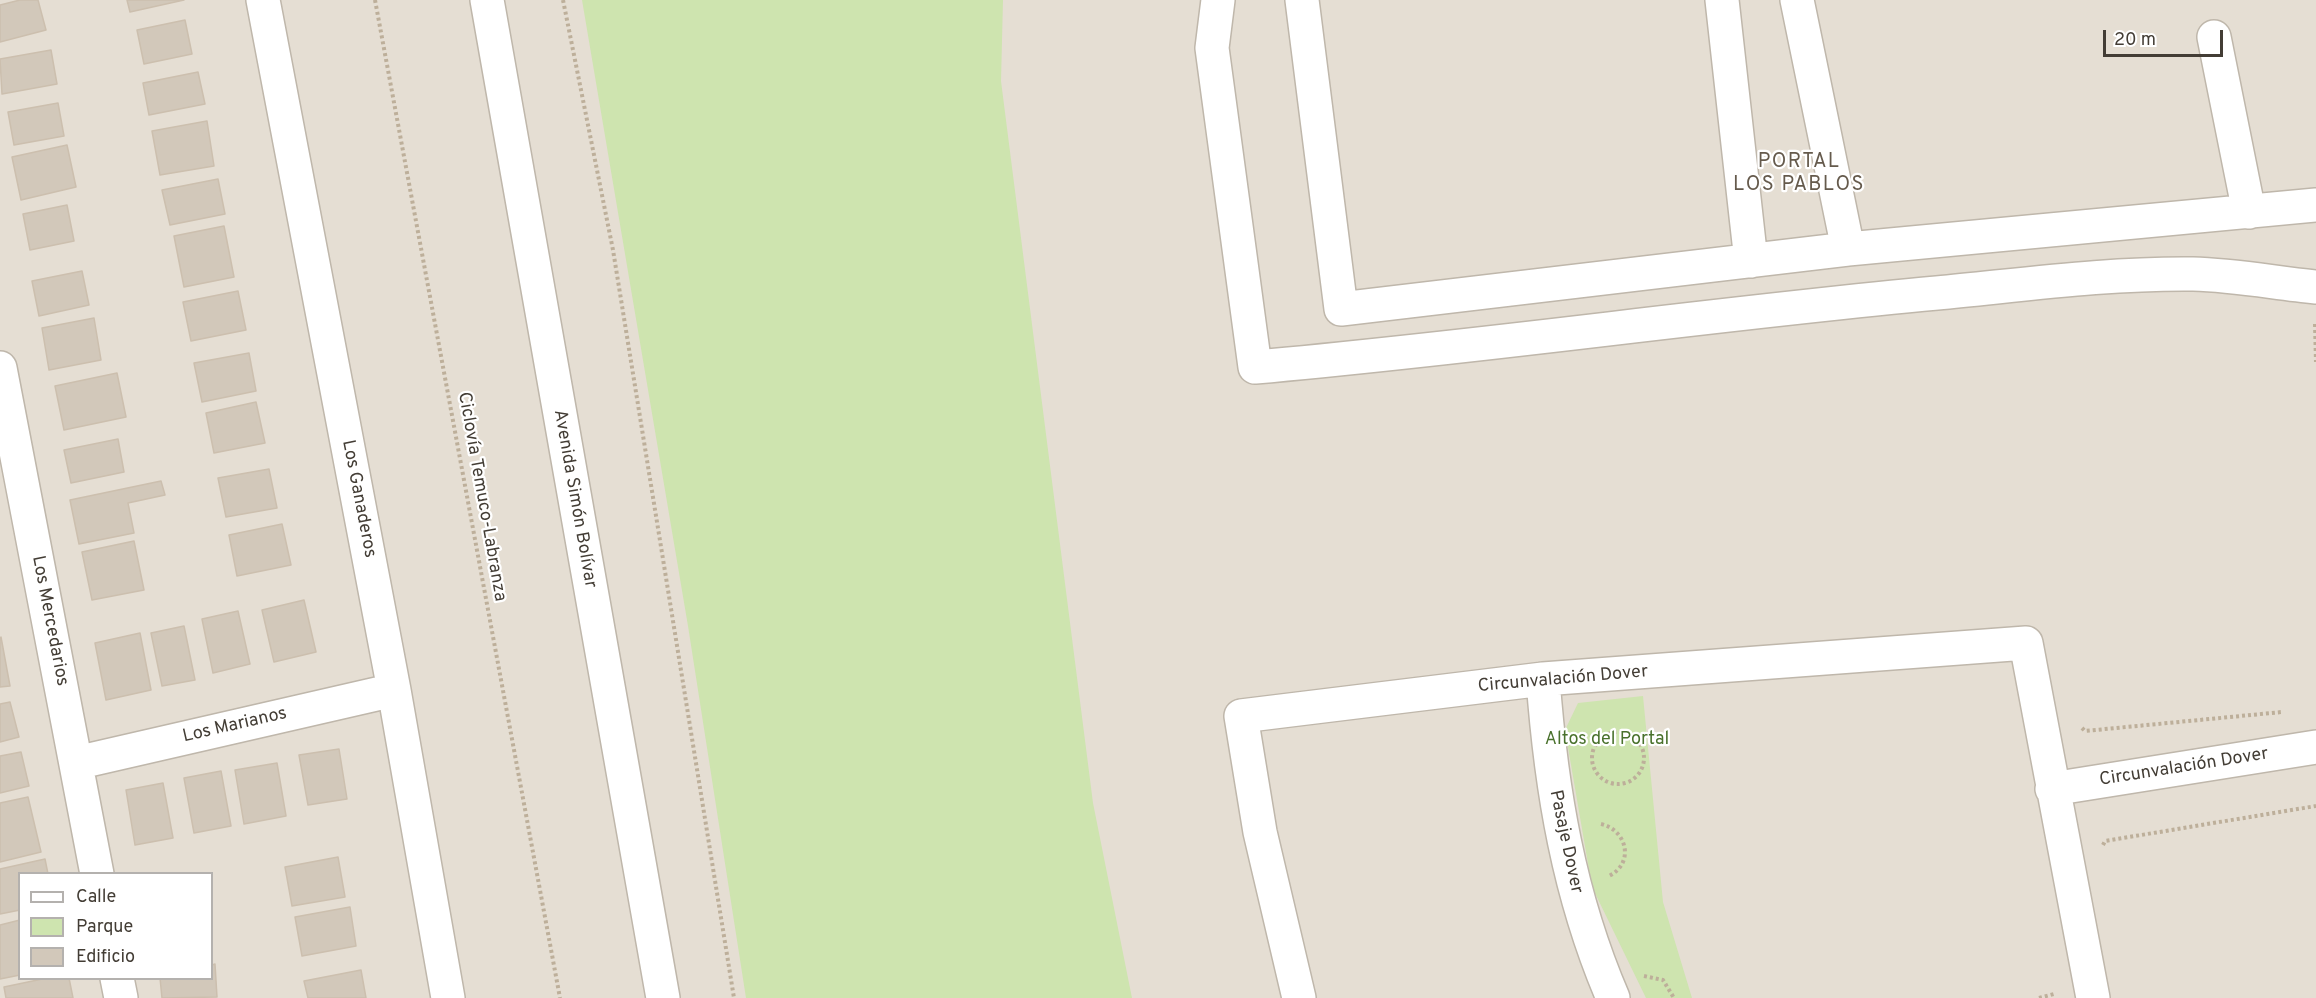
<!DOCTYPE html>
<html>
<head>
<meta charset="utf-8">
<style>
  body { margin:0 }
  #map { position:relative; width:2316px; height:998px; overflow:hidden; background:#f1ede4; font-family:Overpass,sans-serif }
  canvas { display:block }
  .legend { position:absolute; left:18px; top:872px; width:195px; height:108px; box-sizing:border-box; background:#fff; border:2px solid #b4b1ae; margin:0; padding:8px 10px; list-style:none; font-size:18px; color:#433d35 }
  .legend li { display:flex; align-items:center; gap:12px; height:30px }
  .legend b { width:30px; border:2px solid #b4b1ae }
  .scale { position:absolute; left:2103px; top:30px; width:120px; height:27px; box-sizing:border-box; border:3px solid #433d35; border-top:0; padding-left:8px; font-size:18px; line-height:21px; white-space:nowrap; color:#433d35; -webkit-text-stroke:4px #fff; paint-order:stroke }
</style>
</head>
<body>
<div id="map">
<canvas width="2316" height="998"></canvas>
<ul class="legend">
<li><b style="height:8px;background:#fff"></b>Calle</li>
<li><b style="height:16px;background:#cee4af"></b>Parque</li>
<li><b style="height:16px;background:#d2c8ba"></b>Edificio</li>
</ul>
<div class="scale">20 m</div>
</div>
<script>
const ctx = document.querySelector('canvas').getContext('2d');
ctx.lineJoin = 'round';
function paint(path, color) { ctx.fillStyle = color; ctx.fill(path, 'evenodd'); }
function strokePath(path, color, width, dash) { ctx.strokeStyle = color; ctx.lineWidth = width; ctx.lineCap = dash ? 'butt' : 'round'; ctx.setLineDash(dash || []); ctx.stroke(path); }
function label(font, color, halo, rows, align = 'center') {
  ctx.font = font + ' Overpass,sans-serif'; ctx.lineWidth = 4.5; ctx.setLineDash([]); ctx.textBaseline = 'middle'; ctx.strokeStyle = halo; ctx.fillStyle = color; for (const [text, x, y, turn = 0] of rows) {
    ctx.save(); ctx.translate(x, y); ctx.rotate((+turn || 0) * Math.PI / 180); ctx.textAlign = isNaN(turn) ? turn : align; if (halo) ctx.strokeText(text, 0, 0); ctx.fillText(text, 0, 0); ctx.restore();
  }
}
const residential = new Path2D(`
  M0,0H2316V998H0ZM20,874H212V978H20Z`);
const green = new Path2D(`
  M582,0H1003L1001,81L1093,803L1132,998H746L688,626Z
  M1643,696L1663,902L1692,998H1646L1592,887L1565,730L1578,703Z`);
const building = new Path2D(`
  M20,0H38L46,30L0,42V5Z
  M127,0H184L130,12Z
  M185,20L192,54L144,64L137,30Z
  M51,50L57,84L2,94L0,59Z
  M198,72L205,104L149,115L143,83Z
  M58,103L64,136L14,145L8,112Z
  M207,121L214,166L160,175L152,131Z
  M67,145L76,187L21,200L12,157Z
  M218,179L225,214L170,225L162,190Z
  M67,205L74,241L30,250L23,214Z
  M224,226L234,277L184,287L174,236Z
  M82,271L89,305L39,316L32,281Z
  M238,291L246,330L191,341L183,302Z
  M94,318L101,360L49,370L42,328Z
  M249,353L256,391L202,402L194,363Z
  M117,373L126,417L64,430L55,386Z
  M256,402L265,443L214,453L206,413Z
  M118,439L124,472L71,483L64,450Z
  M269,469L277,508L226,517L218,478Z
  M161,481L165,495L128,503L134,533L79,544L70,500Z
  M282,524L291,565L237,576L229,535Z
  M134,541L144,590L92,600L82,552Z
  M304,600L316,652L274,662L262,610Z
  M238,611L250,664L213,673L202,619Z
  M184,626L195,680L162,686L151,633Z
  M140,633L151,690L106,700L95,643Z
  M1,637L10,686L0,687V638Z
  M10,702L19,737L0,742V704Z
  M339,749L347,799L308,805L299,755Z
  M21,752L29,786L0,793V756Z
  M277,763L286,816L244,824L235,770Z
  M221,771L231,826L194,833L184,778Z
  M163,783L173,838L135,845L126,790Z
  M28,797L41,852L0,862V803Z
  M338,857L345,897L292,906L285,867Z
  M45,859L48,874H20V910L0,914V869Z
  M350,907L356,946L302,956L295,917Z
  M20,920V975L0,979V925Z
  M215,964L217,997L162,998L160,978H212V965Z
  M361,970L366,998H308L304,981Z
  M47,978H69L73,998H6L4,987Z`);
const path = new Path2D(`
  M375,0L560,998
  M563,0L613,250L734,998
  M2315,324L2316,362
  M2082,728L2085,731L2282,712
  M1592 758a26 26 0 1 1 52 0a26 26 0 1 1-52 0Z
  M1601,824C1627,830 1635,863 1609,876
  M2103,845L2105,841L2316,806
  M1644,976L1663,980L1674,998
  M2039,998L2054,994`);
const minor = new Path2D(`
  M263,0L394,690L448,998
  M487,0L663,998
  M1218,0L1212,48L1255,367C1483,347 1709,314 1937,293C2022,285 2108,273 2193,274C2235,275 2275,283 2316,287
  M1302,0L1341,309L1848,249L2316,205
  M1722,0L1751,261
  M1797,0L1848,249
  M2214,37L2249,212
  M0,368L97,874
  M1543,679C1551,790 1569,896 1613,998
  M76,763L394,690
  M2052,789L2316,747
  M117,978L121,998
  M1299,998L1260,832L1241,716L1543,679L2026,643L2093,998`);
const streetNames = [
  ["Ciclovía Temuco-Labranza",481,497,80],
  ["Los Ganaderos",358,499,79],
  ["Avenida Simón Bolívar",574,499,80],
  ["Los Mercedarios",49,621,79],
  ["Circunvalación Dover",1563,680,-5],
  ["Los Marianos",235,726,-13],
  ["Circunvalación Dover",2184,768,-9],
  ["Pasaje Dover",1565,842,78]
];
const parkNames = [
  ["Altos del Portal",1607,740]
];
const neighbourhoodNames = [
  ["PORTAL",1799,163],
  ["LOS PABLOS",1799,186]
];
paint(residential, '#e5ded3');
paint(green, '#cee4af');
paint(building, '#d2c8ba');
strokePath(building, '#ccbfae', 1.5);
strokePath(minor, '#bfb7ab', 36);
strokePath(path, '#bdaf9a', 4, [3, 3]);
strokePath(minor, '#fff', 33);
label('18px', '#433d35', '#fff', streetNames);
label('18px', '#49712c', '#fff', parkNames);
ctx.letterSpacing = '1.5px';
label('20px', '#655a4c', '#fff', neighbourhoodNames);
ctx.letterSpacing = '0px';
</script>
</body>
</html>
